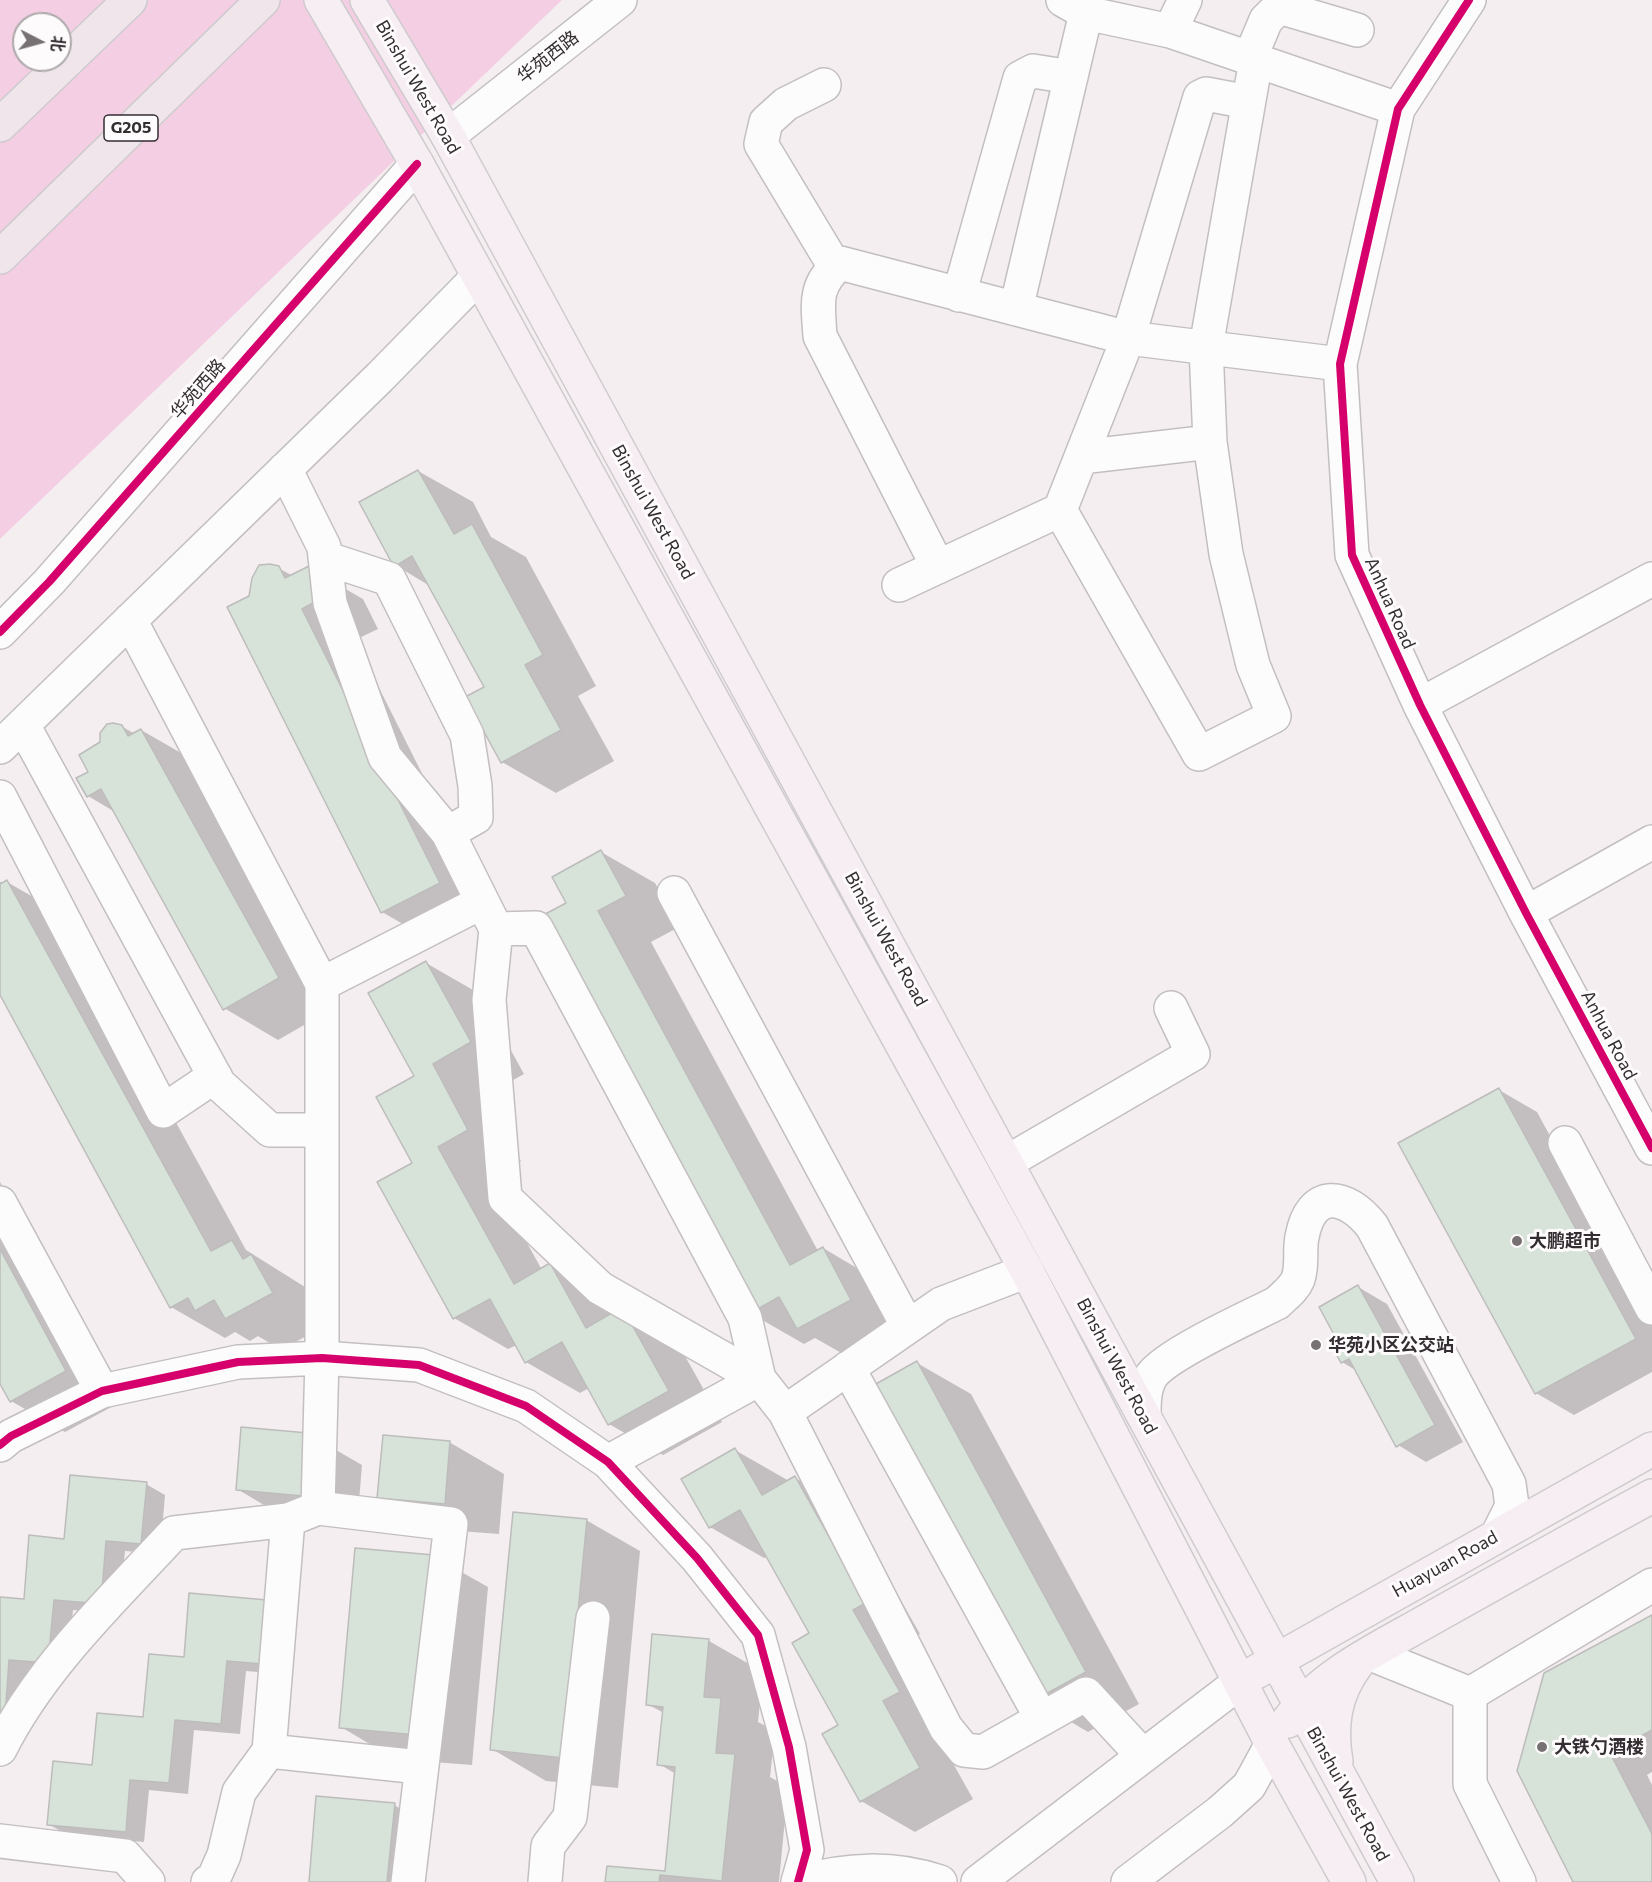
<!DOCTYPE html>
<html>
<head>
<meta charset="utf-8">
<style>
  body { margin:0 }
  #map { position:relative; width:1652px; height:1882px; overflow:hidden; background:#f4eef1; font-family:Commissioner,"Noto Sans SC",sans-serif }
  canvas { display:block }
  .north { position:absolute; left:12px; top:12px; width:60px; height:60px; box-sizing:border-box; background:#fefbfd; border:2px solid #ada9ab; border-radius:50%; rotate:96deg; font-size:16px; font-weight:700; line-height:24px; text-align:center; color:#332e31 }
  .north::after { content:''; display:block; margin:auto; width:21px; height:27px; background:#777174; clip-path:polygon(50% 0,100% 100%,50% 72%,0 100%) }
</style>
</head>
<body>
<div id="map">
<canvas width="1652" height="1882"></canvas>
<div class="north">北</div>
</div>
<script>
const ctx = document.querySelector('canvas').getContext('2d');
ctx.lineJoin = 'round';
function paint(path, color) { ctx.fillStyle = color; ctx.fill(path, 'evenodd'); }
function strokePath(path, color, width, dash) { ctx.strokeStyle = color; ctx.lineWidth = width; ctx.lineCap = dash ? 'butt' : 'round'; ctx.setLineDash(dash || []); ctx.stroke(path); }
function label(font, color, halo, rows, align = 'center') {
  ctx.font = font + ' Commissioner,"Noto Sans SC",sans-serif'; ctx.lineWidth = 6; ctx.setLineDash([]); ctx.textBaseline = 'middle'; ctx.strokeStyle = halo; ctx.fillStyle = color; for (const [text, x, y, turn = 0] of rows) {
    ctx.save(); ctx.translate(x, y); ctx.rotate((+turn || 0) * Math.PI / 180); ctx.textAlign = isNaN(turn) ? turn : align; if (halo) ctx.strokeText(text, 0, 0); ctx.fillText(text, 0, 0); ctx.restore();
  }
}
const green = new Path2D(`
  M0,0H562L0,539ZM24,24H60V60H24Z`);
const shadow = new Path2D(`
  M418,471L473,502L491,537L526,557L596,686L578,696L614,761L556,793L502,762L486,688L430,586L395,565Z
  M278,568L293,576L309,568L363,599L378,629L355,640L493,915L436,943L382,912L250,597Z
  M121,726L135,734L141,730L195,761L332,1009L278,1040L224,1008L115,812L88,796L90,772L102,743Z
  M601,852L655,883L679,927L651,942L818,1251L823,1248L877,1280L904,1331L852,1359L815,1338L804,1344L750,1313L568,903Z
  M0,882H7L61,913L246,1250L305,1287L326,1325L281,1350L258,1336L250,1341L235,1332L225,1338L171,1307L0,992Z
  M426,963L480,994L524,1074L486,1095L521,1161L491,1178L542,1270L550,1265L676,1340L722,1422L663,1455L609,1424L589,1388L580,1393L526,1362L517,1345L508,1349L454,1318L414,1163L416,1076Z
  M1499,1090L1537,1112L1652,1323V1372L1574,1415L1536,1393Z
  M0,1182L119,1403L65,1432L11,1401L0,1381Z
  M1358,1287L1387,1304L1463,1442L1426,1462L1398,1445L1357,1371L1342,1362L1340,1342Z
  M917,1363L971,1394L1139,1704L1088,1732L1034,1700Z
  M308,1434L362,1465L357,1526L291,1521L237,1489Z
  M449,1442L504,1474L499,1534L433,1529L379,1498Z
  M735,1450L789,1481L795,1478L849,1509L920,1634L906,1642L936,1733L973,1799L915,1832L861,1801L811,1634L768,1557L764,1558L710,1527Z
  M146,1484L165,1495L160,1554L125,1551L119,1614L73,1610L67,1674L28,1670L23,1728L0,1726V1598L25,1601L66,1540Z
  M586,1520L640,1551L618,1788L546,1781L492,1749Z
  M433,1556L488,1587L472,1765L395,1759L341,1727Z
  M191,1595L281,1674L246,1671L240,1734L194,1730L188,1794L149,1790L144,1842L68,1835L48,1824L94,1766L144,1719L185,1658Z
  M1652,1617V1772L1647,1775L1652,1785V1882H1575L1519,1771Z
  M654,1635L709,1641L763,1672L758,1722L775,1731L770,1777L788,1787L779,1882H607L666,1873L676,1774L659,1764L664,1713L647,1704Z
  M394,1805L413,1816L407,1882H310Z`);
const building = new Path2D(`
  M418,470L454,534L472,524L543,655L525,665L561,730L501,763L465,697L484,687L412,556L394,567L359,502Z
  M270,564L279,566L285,578L309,566L324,597L302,609L440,883L381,913L227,607L249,596L252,578L259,565Z
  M113,723L122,725L128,736L141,729L279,978L223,1010L101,789L87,797L76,778L88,772L79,755L100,742V733L107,724Z
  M601,850L626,896L598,911L790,1265L823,1247L851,1300L797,1329L779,1297L749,1314L536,919L566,903L552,877Z
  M7,880L211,1251L232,1240L243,1259L251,1254L273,1293L225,1319L214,1300L195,1311L188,1298L170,1308L0,995V884Z
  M426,961L471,1042L433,1064L468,1130L438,1147L514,1284L550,1263L586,1328L622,1307L669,1391L608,1425L562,1342L525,1363L490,1299L453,1319L377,1182L412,1163L376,1097L414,1076L368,993Z
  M1499,1088L1636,1339L1535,1394L1398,1143Z
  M0,1249L66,1371L10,1402L0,1384Z
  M1358,1285L1435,1425L1396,1447L1349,1359L1341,1363L1331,1345L1338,1342L1319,1307Z
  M917,1361L1086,1672L1033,1701L865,1390Z
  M241,1427L308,1433L303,1496L236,1490Z
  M383,1435L450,1441L445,1504L377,1498Z
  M735,1448L762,1495L795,1476L866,1603L853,1610L900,1692L883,1701L920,1768L860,1802L822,1734L838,1725L792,1643L809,1633L740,1510L709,1528L681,1479Z
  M70,1475L147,1482L141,1544L106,1541L101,1604L54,1600L48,1663L9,1660L5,1718L0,1717V1597L24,1599L29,1535L64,1539Z
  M513,1512L587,1519L564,1758L490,1750Z
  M355,1548L434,1555L418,1735L339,1728Z
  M189,1593L267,1600L262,1664L227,1661L221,1724L175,1720L169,1783L130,1780L126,1832L47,1825L53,1761L92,1765L97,1713L143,1717L149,1654L184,1657Z
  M1652,1615V1730L1610,1753L1652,1834V1882H1573L1517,1771L1544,1673Z
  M652,1634L709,1639L704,1697L721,1698L716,1753L735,1754L722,1881L660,1875L659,1882H605L607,1866L665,1871L675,1767L657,1765L663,1707L646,1705Z
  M316,1796L395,1803L387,1882H309Z`);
const minor = new Path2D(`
  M1063,0L1086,13L1170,31L1398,109
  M1469,0L1398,109L1340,364L1352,555L1420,705L1526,913L1652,1148
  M1170,31L1185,0
  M1250,58L1266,20L1279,7L1357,30
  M824,85L786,104L766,122L761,144L835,267
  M448,136L620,0
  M959,295L1020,78L1033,71L1071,77
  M1016,309L1086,13
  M1081,457L1210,442
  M285,469L324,547L330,603L385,757L448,833L496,929L489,1000L505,1198L600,1288L759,1379L785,1412L941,1304L1027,1271
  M1060,510L1199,754L1274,716L1253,665L1226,554L1210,442L1206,347L1256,60
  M325,558L389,579L467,735L475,786L476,817L448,833
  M938,567L820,336C818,304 813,286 840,263L1128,338L1340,364
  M899,585L1060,510L1128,338L1200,97L1206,94L1248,102
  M0,632L49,582L417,164
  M1420,705L1652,579
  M23,725L219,1084L270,1130H321
  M0,747L380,377L478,277
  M0,797L163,1111L215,1076
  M674,893L907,1325
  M1526,913L1652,842
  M496,929L536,928L745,1318L759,1379L608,1462
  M322,984L482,902
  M1565,1143L1652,1308
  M1007,1162L1193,1054L1171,1008
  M0,1203L102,1391
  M848,1368L1042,1719
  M785,1412L946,1728L964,1750L983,1752L1086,1694L1143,1756
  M1144,1416C1144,1402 1144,1387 1152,1375C1169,1353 1249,1317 1277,1303C1285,1295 1294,1289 1298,1279C1303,1265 1299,1251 1302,1237C1311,1188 1346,1193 1372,1226L1509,1484L1512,1506L1498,1534
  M0,1445L11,1436L102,1391L238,1362L322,1358L419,1365L526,1406L608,1462L697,1558L758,1635L789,1747L807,1850L798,1882
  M318,1508L451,1524L408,1882
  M288,1520L269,1751L420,1767
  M1371,1654L1470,1694
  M0,1749C41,1667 112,1600 174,1533L288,1520L318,1508L322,1358V984L130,620
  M0,1841L125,1856L148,1882
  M208,1882L213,1880L224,1855L239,1792L269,1751
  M545,1882L548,1846L570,1817L593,1618
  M798,1882C846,1869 892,1866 940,1882
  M978,1882L1240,1682
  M1128,1882L1220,1812L1249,1786L1272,1744
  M1519,1882L1470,1784V1694L1652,1585`);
const major = new Path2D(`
  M321,0L417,164L1027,1271L1272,1744L1349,1882
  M367,0L448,136L1397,1882
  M1256,1672L1652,1449
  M1288,1721C1323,1673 1382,1647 1432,1618C1505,1577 1578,1536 1652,1496
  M1336,1762C1330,1726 1334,1694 1357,1664`);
const highway = new Path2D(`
  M0,125L130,0
  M0,257L263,0`);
const cycleway = new Path2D(`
  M1469,0L1398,109L1340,364L1352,555L1420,705L1526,913L1652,1148
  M0,632L49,582L417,164
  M0,1445L11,1436L102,1391L238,1362L322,1358L419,1365L526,1406L608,1462L697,1558L758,1635L789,1747L807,1850L798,1882`);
const markers = [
  [1517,1241,6,"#777174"],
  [1316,1345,6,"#777174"],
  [1542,1747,6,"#777174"]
];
const shields = [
  [131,128,54]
];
const shieldNames = [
  ["G205",131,128]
];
const streetNames = [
  ["华苑西路",548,57,-38],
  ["Binshui West Road",418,87,60],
  ["华苑西路",198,389,-49],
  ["Binshui West Road",653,512,61],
  ["Anhua Road",1390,603,66],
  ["Binshui West Road",886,939,61],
  ["Anhua Road",1609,1035,62],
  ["Binshui West Road",1117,1366,62],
  ["Huayuan Road",1445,1564,-29],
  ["Binshui West Road",1348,1794,61]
];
const poiNames = [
  ["大鹏超市",1529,1241],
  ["华苑小区公交站",1328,1345],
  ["大铁勺酒楼",1554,1747]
];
paint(green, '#f4cfe4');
paint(shadow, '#0003');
paint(building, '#d7e2d8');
strokePath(building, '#bdbcbc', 1.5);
strokePath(minor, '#c3bfc1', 36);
strokePath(major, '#cecbcd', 36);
strokePath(highway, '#cecbcd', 36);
strokePath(minor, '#fdfcfd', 33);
strokePath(major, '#f7eef3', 33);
strokePath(highway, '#f1e5ec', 33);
strokePath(cycleway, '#d6006c', 8);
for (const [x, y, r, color] of markers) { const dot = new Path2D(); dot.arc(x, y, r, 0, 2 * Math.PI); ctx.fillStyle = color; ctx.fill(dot); strokePath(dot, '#fefbfd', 2); }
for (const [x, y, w] of shields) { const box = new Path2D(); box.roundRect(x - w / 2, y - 13, w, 26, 4.5); ctx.fillStyle = '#fefbfd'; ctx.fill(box); strokePath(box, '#332e31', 1.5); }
label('bold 16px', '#332e31', null, shieldNames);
label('18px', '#332e31', '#fefbfd', streetNames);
label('bold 18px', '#332e31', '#fefbfd', poiNames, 'left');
</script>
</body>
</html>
